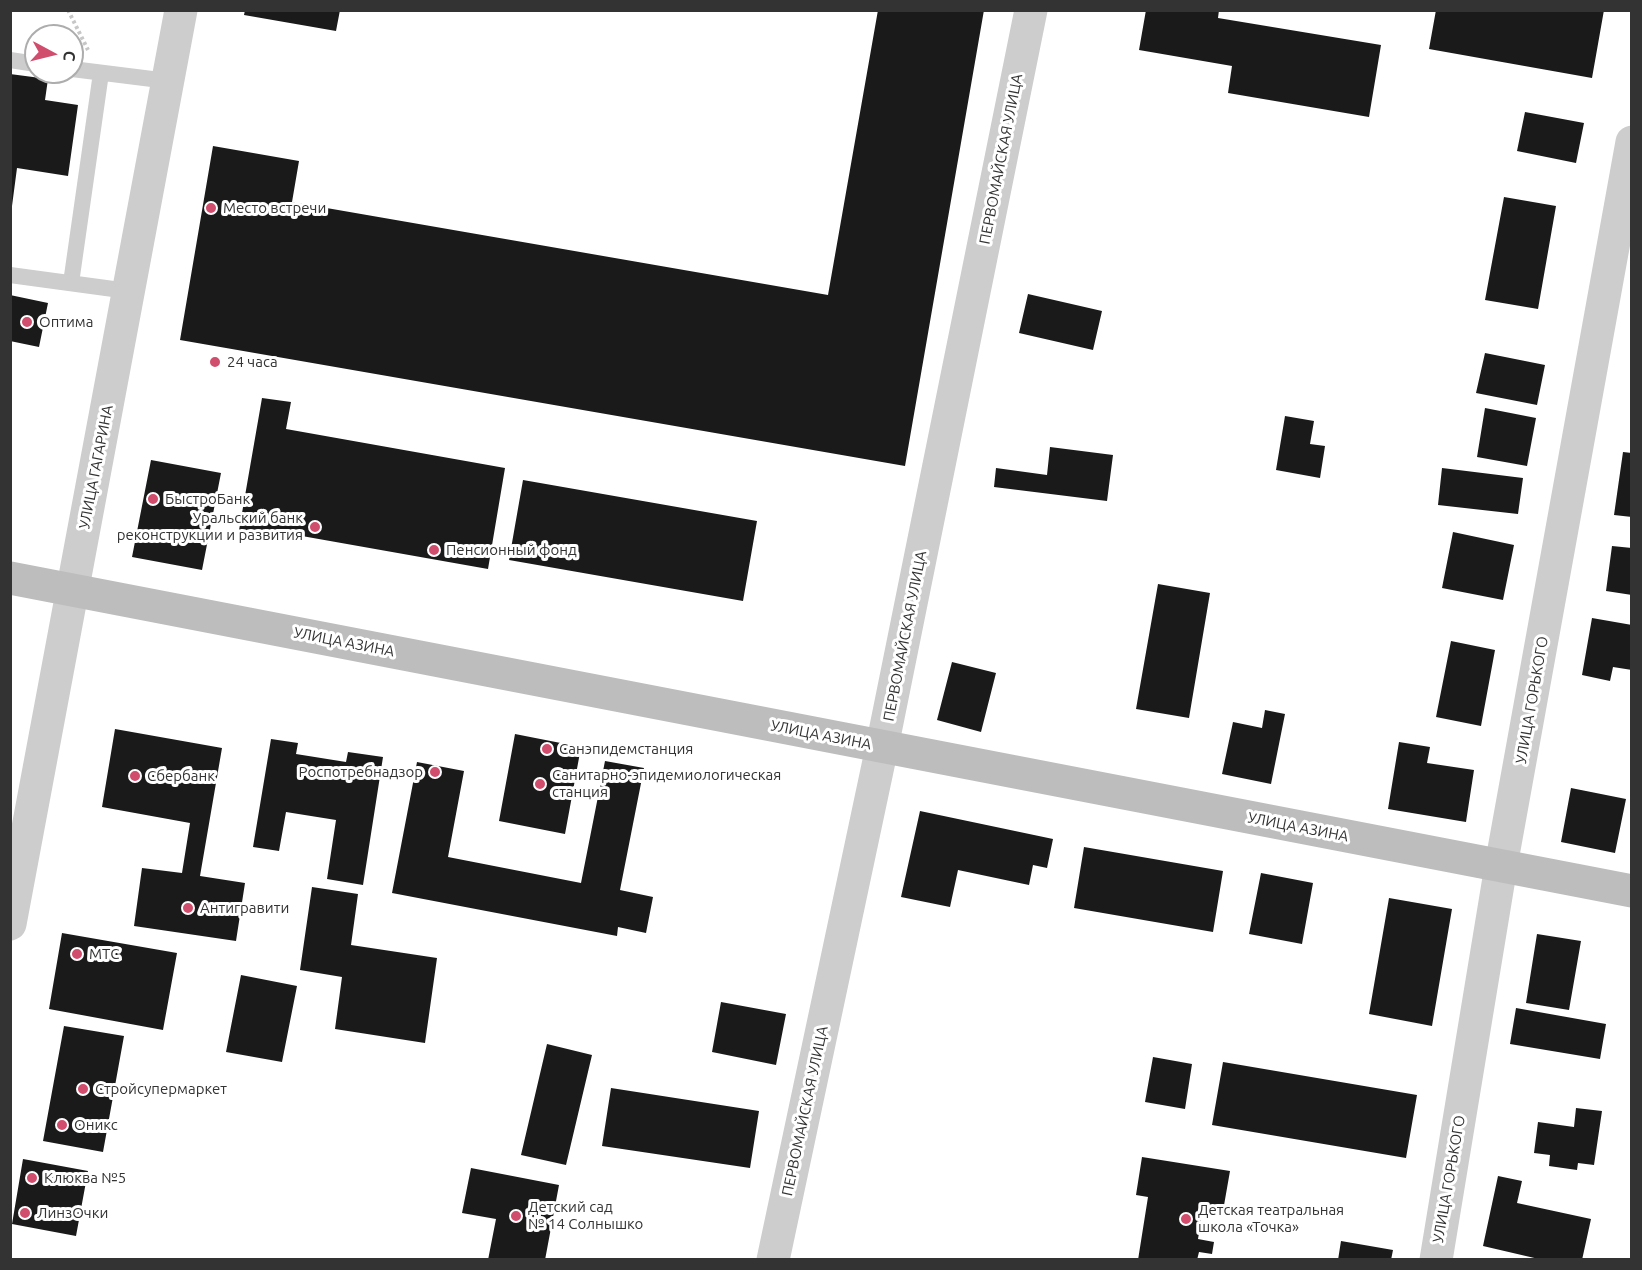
<!DOCTYPE html>
<html>
<head>
<meta charset="utf-8">
<style>
  body { margin:0 }
  #map { position:relative; width:1642px; height:1270px; overflow:hidden; background:#fff; font-family:Ubuntu,sans-serif }
  canvas { display:block }
  .frame { position:absolute; inset:0; border:12px solid #333; pointer-events:none }
  .north { position:absolute; left:24px; top:24px; width:60px; height:60px; box-sizing:border-box; background:#fff; border:2px solid #adadad; border-radius:50%; rotate:97deg; font-size:16px; font-weight:700; line-height:24px; text-align:center; color:#333 }
  .north::after { content:''; display:block; margin:auto; width:21px; height:27px; background:#d14d6d; clip-path:polygon(50% 0,100% 100%,50% 72%,0 100%) }
</style>
</head>
<body>
<div id="map">
<canvas width="1642" height="1270"></canvas>
<div class="frame"></div>
<div class="north">С</div>
</div>
<script>
const ctx = document.querySelector('canvas').getContext('2d');
ctx.lineJoin = 'round';
function paint(path, color) { ctx.fillStyle = color; ctx.fill(path, 'evenodd'); }
function strokePath(path, color, width, dash) { ctx.strokeStyle = color; ctx.lineWidth = width; ctx.lineCap = dash ? 'butt' : 'round'; ctx.setLineDash(dash || []); ctx.stroke(path); }
function label(font, color, halo, rows, align = 'center') {
  ctx.font = font + ' Ubuntu,sans-serif'; ctx.lineWidth = 6; ctx.setLineDash([]); ctx.textBaseline = 'middle'; ctx.strokeStyle = halo; ctx.fillStyle = color; for (const [text, x, y, turn = 0] of rows) {
    ctx.save(); ctx.translate(x, y); ctx.rotate((+turn || 0) * Math.PI / 180); ctx.textAlign = isNaN(turn) ? turn : align; if (halo) ctx.strokeText(text, 0, 0); ctx.fillText(text, 0, 0); ctx.restore();
  }
}
const building = new Path2D(`
  M245,10H340L336,31L244,15Z
  M878,10H984L905,466L180,340L213,146L299,161L292,202L828,295Z
  M1146,10H1219L1218,18L1381,45L1369,117L1228,93L1232,66L1139,50Z
  M1436,10L1456,12V10H1604L1592,78L1429,49Z
  M10,74L48,79L45,100L78,105L68,176L17,168L12,206H10Z
  M1525,112L1584,123L1576,163L1517,151Z
  M1504,197L1556,206L1538,309L1485,300Z
  M1028,294L1102,311L1093,350L1019,333Z
  M10,295L48,303L39,347L10,341Z
  M1485,353L1545,365L1537,405L1476,393Z
  M262,398L291,402L286,429L505,468L488,569L268,530L267,542L238,536Z
  M1485,408L1536,418L1527,466L1477,457Z
  M1285,416L1314,421L1310,444L1325,446L1320,478L1276,470Z
  M1050,447L1113,455L1107,501L994,487L996,468L1047,475Z
  M1623,452L1632,453V517L1614,515Z
  M151,460L221,473L202,570L132,557Z
  M1442,468L1523,478L1518,514L1438,505Z
  M523,480L757,521L743,601L509,560Z
  M1453,532L1514,545L1503,600L1442,588Z
  M1612,546L1632,548V595L1606,591Z
  M1158,584L1210,593L1189,718L1136,709Z
  M1592,618L1632,625V670L1613,667L1610,681L1582,675Z
  M1451,641L1495,650L1481,726L1436,717Z
  M952,662L996,673L981,732L937,720Z
  M1265,710L1285,714L1271,784L1222,774L1233,722L1262,728Z
  M115,729L222,748L200,876L245,883L236,941L134,926L142,868L182,873L190,823L102,807Z
  M515,734L581,747L565,834L499,821Z
  M271,739L298,743L296,754L346,762L348,752L383,757L363,885L327,879L336,820L286,812L279,851L253,847Z
  M1399,742L1430,747L1427,763L1474,770L1466,822L1388,809Z
  M605,761L644,768L620,890L653,897L646,933L618,927L617,936L392,893L417,762L464,771L448,857L581,883Z
  M1571,788L1626,799L1615,853L1561,842Z
  M920,811L1053,839L1047,868L1033,865L1029,885L958,870L950,907L901,897Z
  M1084,847L1223,871L1213,932L1074,908Z
  M1261,873L1313,883L1302,944L1249,934Z
  M312,887L358,894L351,945L437,958L425,1043L335,1029L342,977L300,970Z
  M1389,898L1452,909L1432,1026L1369,1014Z
  M62,933L177,953L163,1030L49,1009Z
  M1537,934L1581,941L1569,1010L1526,1003Z
  M241,975L297,986L282,1062L226,1052Z
  M721,1002L786,1014L776,1065L712,1052Z
  M1516,1008L1606,1024L1600,1059L1510,1044Z
  M64,1026L124,1036L103,1152L43,1141Z
  M547,1044L592,1055L566,1165L521,1155Z
  M1153,1057L1192,1064L1185,1109L1145,1102Z
  M1223,1062L1417,1095L1406,1158L1212,1125Z
  M611,1088L759,1111L750,1168L602,1146Z
  M1576,1108L1602,1111L1594,1165L1578,1163L1577,1170L1549,1166L1550,1155L1534,1153L1538,1122L1574,1127Z
  M1142,1157L1230,1171L1223,1211L1203,1208L1198,1239L1214,1242L1212,1254L1199,1252L1197,1260H1138L1148,1197L1136,1195Z
  M23,1159L88,1171L76,1236L12,1224Z
  M471,1168L559,1185L545,1260H488L496,1219L462,1213Z
  M1498,1176L1522,1181L1517,1203L1591,1219L1582,1260H1543L1483,1246Z
  M1341,1241L1393,1250L1391,1260H1338Z`);
const path = new Path2D(`
  M68,10L88,50`);
const service = new Path2D(`
  M10,60L36,64
  M72,69L168,81
  M10,275L128,291
  M71,283L101,73`);
const minor = new Path2D(`
  M773,1260L882,747L1031,10`);
const tertiary = new Path2D(`
  M10,924L181,10
  M1436,1260L1501,866L1632,142`);
const secondary = new Path2D(`
  M10,578L1632,891`);
const markers = [
  [211,208,6,"#d14d6d"],
  [27,322,6,"#d14d6d"],
  [215,362,6,"#d14d6d"],
  [153,499,6,"#d14d6d"],
  [315,527,6,"#d14d6d"],
  [434,550,6,"#d14d6d"],
  [547,749,6,"#d14d6d"],
  [435,772,6,"#d14d6d"],
  [135,776,6,"#d14d6d"],
  [540,784,6,"#d14d6d"],
  [188,908,6,"#d14d6d"],
  [77,954,6,"#d14d6d"],
  [83,1089,6,"#d14d6d"],
  [62,1125,6,"#d14d6d"],
  [32,1178,6,"#d14d6d"],
  [25,1213,6,"#d14d6d"],
  [516,1216,6,"#d14d6d"],
  [1186,1219,6,"#d14d6d"]
];
const streetNames = [
  ["ПЕРВОМАЙСКАЯ УЛИЦА",1001,159,-79],
  ["УЛИЦА ГАГАРИНА",96,467,-79],
  ["ПЕРВОМАЙСКАЯ УЛИЦА",905,636,-79],
  ["УЛИЦА АЗИНА",344,642,11],
  ["УЛИЦА ГОРЬКОГО",1532,700,-80],
  ["УЛИЦА АЗИНА",821,735,11],
  ["УЛИЦА АЗИНА",1298,827,11],
  ["ПЕРВОМАЙСКАЯ УЛИЦА",805,1111,-78],
  ["УЛИЦА ГОРЬКОГО",1449,1179,-80]
];
const poiNames = [
  ["Место встречи",223,208],
  ["Оптима",39,322],
  ["24 часа",227,362],
  ["БыстроБанк",165,499],
  ["Уральский банк",303,518,"right"],
  ["реконструкции и развития",303,535,"right"],
  ["Пенсионный фонд",446,550],
  ["Санэпидемстанция",559,749],
  ["Роспотребнадзор",423,772,"right"],
  ["Санитарно-эпидемиологическая",552,775],
  ["станция",552,792],
  ["Сбербанк",147,776],
  ["Антигравити",200,908],
  ["МТС",89,954],
  ["Стройсупермаркет",95,1089],
  ["Оникс",74,1125],
  ["Клюква №5",44,1178],
  ["Детский сад",528,1207],
  ["№ 14 Солнышко",528,1224],
  ["Детская театральная",1198,1210],
  ["школа «Точка»",1198,1227],
  ["ЛинзОчки",37,1213]
];
paint(building, '#1a1a1a');
strokePath(path, '#c7c7c7', 4, [3, 3]);
strokePath(service, '#cdcdcd', 16);
strokePath(minor, '#cdcdcd', 33);
strokePath(tertiary, '#cdcdcd', 33);
strokePath(secondary, '#bdbdbd', 33);
for (const [x, y, r, color] of markers) { const dot = new Path2D(); dot.arc(x, y, r, 0, 2 * Math.PI); ctx.fillStyle = color; ctx.fill(dot); strokePath(dot, '#fff', 2); }
label('15px', '#333', '#fff', streetNames);
label('15px', '#333', '#fff', poiNames, 'left');
</script>
</body>
</html>
